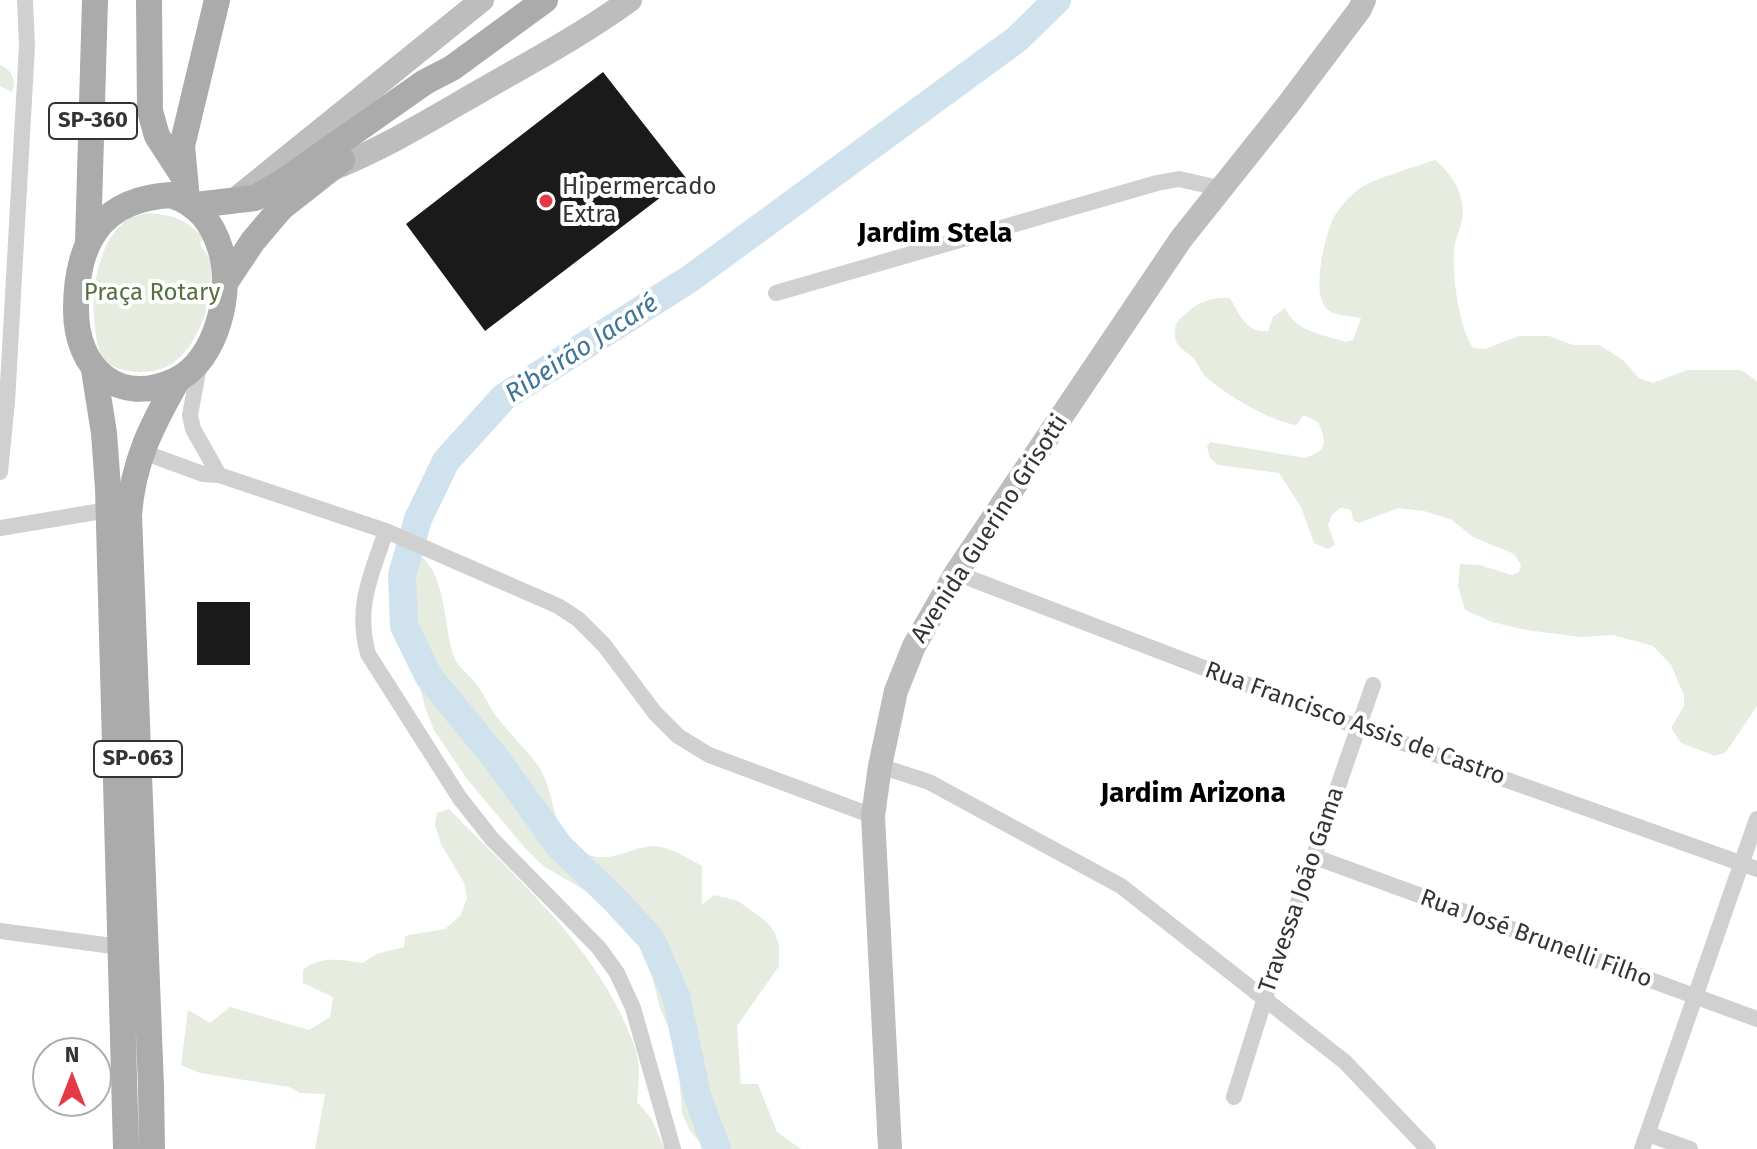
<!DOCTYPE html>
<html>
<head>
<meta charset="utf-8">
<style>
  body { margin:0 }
  #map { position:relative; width:1757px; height:1149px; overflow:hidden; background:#fff; font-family:"Fira Sans",sans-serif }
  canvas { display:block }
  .north { position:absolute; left:32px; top:1037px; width:80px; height:80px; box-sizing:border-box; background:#fff; border:2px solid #adadad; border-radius:50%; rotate:0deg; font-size:22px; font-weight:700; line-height:32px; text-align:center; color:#333 }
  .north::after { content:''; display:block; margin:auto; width:28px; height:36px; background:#e63946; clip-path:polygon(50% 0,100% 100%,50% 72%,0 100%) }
</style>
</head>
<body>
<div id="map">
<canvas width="1757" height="1149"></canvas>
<div class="north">N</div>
</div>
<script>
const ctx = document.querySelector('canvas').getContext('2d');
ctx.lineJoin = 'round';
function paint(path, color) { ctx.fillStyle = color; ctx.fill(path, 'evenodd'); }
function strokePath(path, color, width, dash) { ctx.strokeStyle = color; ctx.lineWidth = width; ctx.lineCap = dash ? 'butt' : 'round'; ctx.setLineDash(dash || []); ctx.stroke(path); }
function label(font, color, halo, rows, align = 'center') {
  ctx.font = font + ' "Fira Sans",sans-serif'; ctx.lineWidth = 8; ctx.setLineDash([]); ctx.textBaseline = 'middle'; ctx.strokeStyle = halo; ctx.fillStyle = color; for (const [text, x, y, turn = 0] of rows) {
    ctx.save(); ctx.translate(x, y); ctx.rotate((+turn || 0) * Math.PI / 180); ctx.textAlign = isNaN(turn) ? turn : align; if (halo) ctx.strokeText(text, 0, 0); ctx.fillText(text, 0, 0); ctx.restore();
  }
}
const green = new Path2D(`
  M0,65C12,70 17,81 12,92L0,86Z
  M1435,160C1453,175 1466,195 1462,220C1460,230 1455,240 1454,250C1452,276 1459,327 1473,348L1485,349L1519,336H1549L1573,345H1599L1623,360L1639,378L1653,383L1687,370H1741L1757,381V706L1726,752L1715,756L1681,743L1671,728L1684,706V695L1671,665L1653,646L1613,635L1581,637L1526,630L1492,622L1465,610L1458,586L1460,564L1479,565L1512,575L1519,572L1521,565L1514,554L1473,537L1452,520L1424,511L1398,508L1359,523L1353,520L1351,510L1340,508L1332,515L1328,525L1335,545L1328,549L1314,543L1301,507L1279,473L1218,465L1210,458L1207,447L1210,442L1305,458C1328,450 1327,443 1318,422L1303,415L1297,425C1271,422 1224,394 1204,375C1200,370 1198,364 1194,359C1186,349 1173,349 1175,330C1175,322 1183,316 1189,311C1199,301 1217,297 1230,298C1239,314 1247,334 1268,331L1273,317L1285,308C1296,332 1322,334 1346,342L1353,340L1361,318C1351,316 1333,316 1326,308C1311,292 1325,235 1334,217C1340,207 1349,196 1359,189C1375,178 1415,167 1435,160Z
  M146,213C174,215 183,218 203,237L200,245C204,250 209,256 210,261C213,279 209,305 202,322C188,357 167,377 128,371C120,369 112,367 106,361C97,351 96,338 95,326C90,294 98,237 129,219C134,216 141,215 146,213Z
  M420,555C447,577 443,625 454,657C458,668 470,675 477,685C484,694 489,706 496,716C509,733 526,749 539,767C558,797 548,830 581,851C606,867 627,848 652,846C669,846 687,858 702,866V905L714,895L738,901L767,922L775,933L779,945V966L737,1026L741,1084H758L777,1132L801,1149H706L690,1131L682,1113L678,1058L672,1035L660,1008L648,960L628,928L591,894L543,866L526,849L467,779L434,730L425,707L402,617L407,576L414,560Z
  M449,809C517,879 598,948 633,1042C641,1061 639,1082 637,1102L651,1118L665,1149H315L325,1094L300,1093L289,1087L200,1073L181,1065L188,1010L210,1023L230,1007L309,1030L330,1017L333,997L303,983V970C320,955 342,960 363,963L376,954L404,947L405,937L409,935L445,929L460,916L467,899L464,883L441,844L435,825L437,813Z`);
const river = new Path2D(`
  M717,1149L697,1095L676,996L651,939L614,899L560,847L494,756L429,677L404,626L402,575L418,519L446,461L504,397L691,278L1017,39L1057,0`);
const building = new Path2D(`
  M603,72L686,178L485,331L406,224Z
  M197,602H250V665H197Z`);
const minor = new Path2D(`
  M776,293L1157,183L1179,179L1219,188
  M200,361L190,415L193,429L219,475
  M140,451L203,474L219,475L386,531L558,606L578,619L604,645L655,713L678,736L709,755L873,816
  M0,472L7,402L27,46L25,0
  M0,528L108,510
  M386,531C371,576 355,606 368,654L459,797L492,839L599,948L617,973L633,1008L673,1149
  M956,573L1358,727L1757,869
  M880,766L929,782L1121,886L1345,1062L1428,1149
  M1315,857L1757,1019
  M0,931L120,947
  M1234,1097L1265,998L1373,685
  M1648,1134L1690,1149
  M1642,1149L1757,819`);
const secondary = new Path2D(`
  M329,170C383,149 432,119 482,90C533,61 583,34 630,0
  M232,202L482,0
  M890,1149L873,816L880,766L896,691L914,646L956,573L1181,239L1287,106L1360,9L1364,0`);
const primary = new Path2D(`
  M149,0L150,111L157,136L183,176
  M171,195C199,204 213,224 221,251C233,290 217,361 176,380C118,407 76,369 76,310C76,243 100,199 171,195Z
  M187,200L182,146L217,0
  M196,205L255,198L284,181L425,82L452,68L545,0
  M88,242L95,0
  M225,283L253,241L281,208L342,160
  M94,370L104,433L108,488L126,1149
  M152,1149L151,1087L129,515C133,461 152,425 178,379`);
const markers = [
  [546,201,8,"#e63946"]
];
const shields = [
  [93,121,88],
  [138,759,88]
];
const shieldNames = [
  ["SP-360",93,121],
  ["SP-063",138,759]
];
const poiNames = [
  ["Hipermercado",562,187],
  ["Extra",562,215]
];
const parkNames = [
  ["Praça Rotary",152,293]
];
const streetNames = [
  ["Avenida Guerino Grisotti",990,529,-57],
  ["Rua Francisco Assis de Castro",1355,724,20],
  ["Travessa João Gama",1302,890,-71],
  ["Rua José Brunelli Filho",1536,939,20]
];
const waterNames = [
  ["Ribeirão Jacaré",582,349,-33]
];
const quarterNames = [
  ["Jardim Stela",935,234],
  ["Jardim Arizona",1193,794]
];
paint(green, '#e6ecdf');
strokePath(river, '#cfe2ee', 28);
paint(building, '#1a1a1a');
strokePath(minor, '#d0d0d0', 16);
strokePath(secondary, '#bdbdbd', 24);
strokePath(primary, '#ababab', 26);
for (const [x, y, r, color] of markers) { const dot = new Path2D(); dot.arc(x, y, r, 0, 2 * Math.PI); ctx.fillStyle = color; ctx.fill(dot); strokePath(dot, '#fff', 3); }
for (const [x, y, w] of shields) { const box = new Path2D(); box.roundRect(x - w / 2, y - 18, w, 36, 6); ctx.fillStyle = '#fff'; ctx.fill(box); strokePath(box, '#333', 2); }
label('bold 22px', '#333', null, shieldNames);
label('24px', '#333', '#fff', poiNames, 'left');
label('24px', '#56703f', '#fff', parkNames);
label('24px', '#333', '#fff', streetNames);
label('italic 26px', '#3f7597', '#fff', waterNames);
label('bold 28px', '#000', '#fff', quarterNames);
</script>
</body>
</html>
